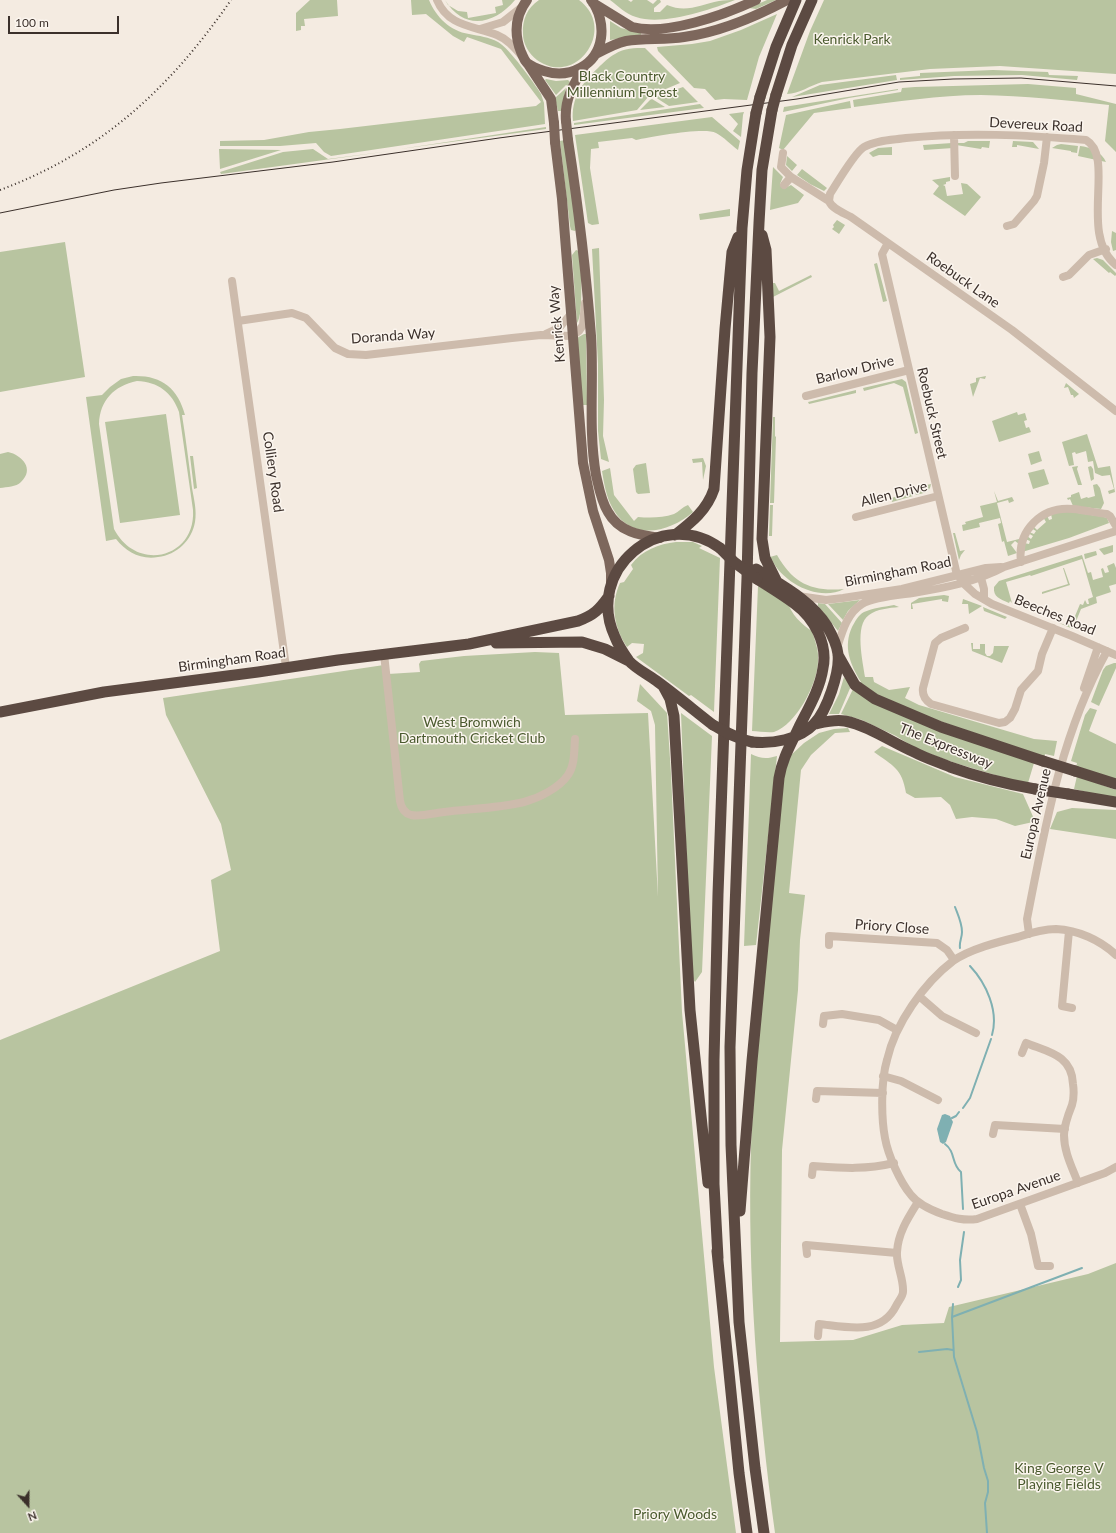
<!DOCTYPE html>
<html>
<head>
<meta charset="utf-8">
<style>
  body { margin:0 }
  #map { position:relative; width:1116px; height:1533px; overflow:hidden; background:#f4ebe1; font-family:Lato,sans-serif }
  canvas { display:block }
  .north { position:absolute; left:8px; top:1485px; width:40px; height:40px; -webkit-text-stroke:3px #fbf5ee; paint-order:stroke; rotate:159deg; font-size:11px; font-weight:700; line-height:16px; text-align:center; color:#3b302b }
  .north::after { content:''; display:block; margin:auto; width:14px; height:18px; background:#3b302b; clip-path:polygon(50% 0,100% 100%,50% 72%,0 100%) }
  .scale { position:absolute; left:8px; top:16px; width:111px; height:18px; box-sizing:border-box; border:2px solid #3b302b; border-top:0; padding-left:5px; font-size:12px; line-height:14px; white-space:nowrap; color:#3b302b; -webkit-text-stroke:3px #fbf5ee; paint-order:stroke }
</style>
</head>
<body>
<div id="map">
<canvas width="1116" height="1533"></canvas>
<div class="north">N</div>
<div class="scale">100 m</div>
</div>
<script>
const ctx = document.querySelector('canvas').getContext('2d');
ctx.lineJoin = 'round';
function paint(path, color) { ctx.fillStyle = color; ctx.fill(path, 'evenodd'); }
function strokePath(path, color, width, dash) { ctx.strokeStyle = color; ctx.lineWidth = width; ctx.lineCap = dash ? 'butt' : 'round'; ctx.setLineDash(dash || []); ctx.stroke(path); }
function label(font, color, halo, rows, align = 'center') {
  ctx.font = font + ' Lato,sans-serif'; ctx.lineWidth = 3; ctx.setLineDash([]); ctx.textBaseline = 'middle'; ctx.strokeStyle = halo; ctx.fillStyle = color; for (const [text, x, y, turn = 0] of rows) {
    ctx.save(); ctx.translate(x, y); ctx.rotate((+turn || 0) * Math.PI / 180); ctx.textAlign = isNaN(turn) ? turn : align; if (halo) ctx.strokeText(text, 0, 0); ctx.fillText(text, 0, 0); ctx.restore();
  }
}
const green = new Path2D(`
  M310,0H337L338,16L304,19L305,26H301V30L296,31V13Z
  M411,0H429C436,17 450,31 469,34C479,36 489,37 498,42C509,48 534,83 541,94L544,103L545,124L331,156L324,152L316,143L280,146H220V141L264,140L309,132L340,129L536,106L541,102L501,49L467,37L464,42L453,36L426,14L412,15Z
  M445,0L448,5L458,11L467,12L468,18L496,13L495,7L503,5L502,0H515C494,25 464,31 445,0Z
  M539,0H579C618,29 576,88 537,60C529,54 523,44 523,34C522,20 527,8 539,0Z
  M610,0H628L631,2L633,0H647L653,4L657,0H660L661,2L654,8V12H660L667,5C686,13 700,5 719,1C724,0 730,0 735,0C710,10 662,26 636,17C626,14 618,6 610,0Z
  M767,0H776L756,9L749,8Z
  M824,0H1116V74L1000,66L930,69L822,82C811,85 799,94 787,94L810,31Z
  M777,14L759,57L747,100L724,99L715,100L705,89L694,88L658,51L657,47L692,44L710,41L741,30Z
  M610,21L621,28L641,33V35L610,40Z
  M645,48L680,83L649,96L637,110L573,121C571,98 582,83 598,68C603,63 609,57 615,54C624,48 635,48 645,48Z
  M993,70L1048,72L1049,75L1078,76L1077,80L1022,75L954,76L900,80V78L920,76V73Z
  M896,75L897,80L792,97L820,85Z
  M546,79L556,81L568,80L570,82L568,86L566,85L556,95L545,80Z
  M1028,84L1076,88V94L1116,104V152L1105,141L1109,105C1067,100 1024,96 981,95C939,95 896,102 854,107L853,100L901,92L902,88L915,87Z
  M683,87L698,102L669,106L655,97Z
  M566,88L561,111H558L555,98Z
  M898,89V90L849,98L783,112L784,107Z
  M652,99L665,107L640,110L650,100Z
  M850,101L851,108L814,113L783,150L779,148L786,115Z
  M700,104L704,108L574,125V123Z
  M744,112L743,115L741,137L733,131L738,124L729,114Z
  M712,117L740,141L738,150C731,145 724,137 716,133C704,127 652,137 636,140L632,138L598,142L599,148L591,149L590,168L599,224L592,225L588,223L575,135Z
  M546,127V129L400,149Z
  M565,140L577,229L575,231L571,230L570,226L560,141Z
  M968,141H990L989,148L982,147L981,149L956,145V143H964Z
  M1013,141L1033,142L1039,149L1017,145V147H1012Z
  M952,143L953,148L924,150L923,145Z
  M1061,144L1078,146L1077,153L1071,152V151L1052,148L1057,145Z
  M1080,146C1090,147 1102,152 1106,162L1078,156Z
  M892,147V155H879L873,157L869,153L878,148Z
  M219,149L281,150L220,169Z
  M313,149L328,159L390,151L221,174L220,172L283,152Z
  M787,156L797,165L792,171L786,165Z
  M773,167L783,177L780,184L785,188L791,185L804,195L798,203L770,210Z
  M802,169L827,188L824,191L810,184L797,175Z
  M950,177V181L946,182V184L943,185L945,186L947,196L963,194L961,183L967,184L981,197L965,216L933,194L939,186L932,180Z
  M730,209V216L700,220L699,214Z
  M837,220L845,225L839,234L832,229L834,227L833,225Z
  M1112,231L1116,233V250L1113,251L1111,242Z
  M65,242L85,377L0,392V252Z
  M599,248L604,400L603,436L609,462L601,459L598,431V364L592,249Z
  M576,250L579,251C581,263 584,315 577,323L572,255Z
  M1097,258L1103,260L1116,273V275L1115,276L1110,272L1109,273L1093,259Z
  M877,263L887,301L883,302L874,264Z
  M811,275L812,277L773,297L772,283H775L779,291Z
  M584,334H586V336L587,405H582L577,338Z
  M133,376C161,375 178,388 185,415H182C186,440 189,464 192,488C194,499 197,511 195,522C192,540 177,555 158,557C141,560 126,552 116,539L106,541L86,397L102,395L110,387L121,379ZM137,381C158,382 172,392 179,412L193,510C196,558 137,573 114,529L99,424C100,400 114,386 137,381Z
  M986,376L985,379L980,378L973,397L970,384L976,382V378Z
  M902,379L906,382L918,433L915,434L903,387L894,383L864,391L863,388Z
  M1066,383L1079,394L1074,398L1073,395H1071L1068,387L1064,388Z
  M856,390V393L809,404L808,402Z
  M1017,412L1018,415L1025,413L1027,420L1024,421L1026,428L1029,427L1031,432L999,442L992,421Z
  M166,414L180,515L120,523L105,422Z
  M773,417H775V436L776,437L774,503H770Z
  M1087,434L1098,468L1110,466L1116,497L1115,492L1109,494L1108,491L1114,489L1110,475L1102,476L1095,473L1093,461L1088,462L1086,451L1076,454L1075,452L1072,453L1074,465L1069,466L1062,442Z
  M1039,451L1042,461L1031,465L1028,454Z
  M8,452C22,455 35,469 21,482C16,487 7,487 0,488V454Z
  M190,456H193L197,488L194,489Z
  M703,458L706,466L703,480L702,462L693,463L692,459Z
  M646,463L650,493L638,494L636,492L633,469L636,465Z
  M1078,466L1077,469L1082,485H1078L1072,467Z
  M1091,466L1093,469L1094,479L1091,481L1088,467Z
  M610,468L614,495L634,521L638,517C650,518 662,518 674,514C679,512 682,507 688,505L693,512C669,533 630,542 612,507C606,496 604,483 602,471Z
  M1044,469L1049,484L1033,489L1028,473Z
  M931,484C930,493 923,493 916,495L915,492L923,491L922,486Z
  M1097,484L1100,488L1104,503L1101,509L1073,506L1070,499L1068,500L1067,498L1071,497V495L1079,492L1081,499L1087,497L1088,498L1095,496L1093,485Z
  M994,491L998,501L1012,497L1014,501L1009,503L1008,500L997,503L1007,542L1019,539V544L1015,541L1011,545L1017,553L1008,556L1004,541L1002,542L998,524L1001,523L1000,518L979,523L980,527L963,531L962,525L966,524L965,522L983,517L980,506L997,502Z
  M912,493L913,496L892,502L891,498Z
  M770,505H773L772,536H769Z
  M1065,511L1104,517L1107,518L1109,523L1069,538L1022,552L1024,543L1029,544L1030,541L1025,539L1027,536L1031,539L1033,536L1028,533L1029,532L1034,534L1036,531L1031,528L1033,526L1037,530L1046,522L1043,517L1047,515L1049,520L1052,519L1051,514Z
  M953,533H955L960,551L965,550L961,555L959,560Z
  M676,542H693L702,546L699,548L720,558L714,712L691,695L689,696L636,657L643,653L644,644L632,643L627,647C614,627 610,605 620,583L624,582L633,569L631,565C642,550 659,544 676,542Z
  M1113,545V552L1104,555L1099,549Z
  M1096,551L1097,555L1085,559L1084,554Z
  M777,555C793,583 811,592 844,589C819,602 783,583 772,560L771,559L770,557Z
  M1082,555L1088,573L1091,572L1093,580L1103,577L1101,569L1103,568L1105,573L1109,572L1107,566L1114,563L1116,568V584L1109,586L1111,592L1096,597L1097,603L1081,609L1073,629L1059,623L1066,625L1068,620L1073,621L1080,604L1083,605L1085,600L1087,604H1089L1088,599L1093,597L1082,559L1031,576L1030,575L1006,582L1012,603L1010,601L1009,603C1000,599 993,597 994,587L999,581Z
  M1063,568H1064L1070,585L1042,594V592L1068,584Z
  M758,586L788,602C790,613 802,625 812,631C815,641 819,650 818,661C818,683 796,725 774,732C768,733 758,731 752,731Z
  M944,595L949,596L948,602L942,601V599L912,604L913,609H911V603L919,598Z
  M963,599L982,606L969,614L968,604H962Z
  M860,600L848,611L843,620L828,604Z
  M818,603L825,604L842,623L838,631L818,606Z
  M894,605L899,607C889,608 877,609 869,615C854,625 863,662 865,677H873L874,682L889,690L910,687L905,698L919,705L1034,739L1057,741L1054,756L1045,754L1044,758C1009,746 975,734 940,721C912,711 884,701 860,683L861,682C850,664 843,647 852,627C855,622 858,615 864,612C873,608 883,607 894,605Z
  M983,607L1007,617L1005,619L984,611Z
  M971,643H973V649H980V644H985V653L987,656H990L993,653L994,646H1009L1002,663L972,651Z
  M535,652L559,653L565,715L648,713L658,897L655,725L651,711L637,701L640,684L667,713L671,774L682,1012L714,1367L736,1533H0V1040L220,951L211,880L231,870L221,824L166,715L163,698L384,665L388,674L420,672L419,664L421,661L464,656Z
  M1114,663H1116V668L1099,706L1091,702L1103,670L1106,666Z
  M844,677L851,686L839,714H829L839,694Z
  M853,689L1034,763L1028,783L1012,780L955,763L917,749L896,736L862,720L841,714Z
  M1090,708L1097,710L1089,731L1116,744V780L1076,768L1077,763L1071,761L1085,715Z
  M681,713L712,736L702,972L695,982L692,977L687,869Z
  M848,728L850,732L835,733L811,755L801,770L789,893L805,895L800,940L798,990L782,1150L780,1342L853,1340L902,1325L944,1323L949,1307L1088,1274L1116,1263V1533H775C758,1405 747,1276 751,1146C753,1094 759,1042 763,989C770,917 777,844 784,772L790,756L804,743L819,733L834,729Z
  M882,746L955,777L1023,794L1035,821L1033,822L1015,826L996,819L972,817L956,819L950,805L941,797L915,798L906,793C902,768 893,766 874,752Z
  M751,754C761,759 767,759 777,756L756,945L744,946Z
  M1077,776L1116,790V799L1074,789Z
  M1072,808L1116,810V839L1050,829L1057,812Z`);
const water = new Path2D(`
  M945,1114L950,1116L953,1122L946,1142L943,1144L940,1142L937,1129L942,1115Z`);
const stream = new Path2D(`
  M955,907C958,915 962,923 962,932C962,938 959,942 960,948
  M970,966C986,983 999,1011 992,1035
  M963,1108L970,1098L991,1039
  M952,1118L956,1116L959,1112
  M945,1144C956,1152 951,1164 961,1172L963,1209
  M958,1287L961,1280L960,1260L964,1232
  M953,1304L952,1317L954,1357L977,1432L984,1468L988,1481V1492L985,1503L987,1533
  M952,1317L1082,1268
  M919,1352L947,1349L953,1350`);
const minor = new Path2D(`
  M437,0C448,27 475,26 497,35C507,39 514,47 521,55
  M480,29L503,22L522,7
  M954,135L955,176
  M783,153L781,167L791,177L829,201C832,209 844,213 851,217L1012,330L1116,411
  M784,185L791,177
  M829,201L830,194C837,183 855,152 864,147C876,140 893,140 906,138C966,132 1026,135 1086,140C1116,157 1078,235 1116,265
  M1007,226L1014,224L1034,201L1037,196L1044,163L1047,137
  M888,243L882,254L957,575L960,578H964L971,580
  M1063,277L1069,275L1089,255L1106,249
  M232,281L286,667
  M238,321L292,313L306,318L335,348L348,354L366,355L512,338L541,335L572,336L579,331L583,325L585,303
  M546,334L559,328L570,315
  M806,396L909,370
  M856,517L938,496
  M1021,562C1017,531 1041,506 1073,509C1085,510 1096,513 1107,514L1110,516L1116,526
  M980,574L984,589V598
  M962,582L975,594L992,604L1072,636L1116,655
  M798,596L826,600L843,598L902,589L986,568L1001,567
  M965,628L941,638L935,643L923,688C922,695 925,700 931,704L999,723L1005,722L1010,718L1015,709L1021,690L1038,671L1042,654L1053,628
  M837,648C842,632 847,613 862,604C874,597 899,595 913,593C944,588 976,582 1004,567L1116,531
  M384,654L400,801C401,807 404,813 411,815C421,817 434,813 444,812C469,809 500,808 524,802C539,798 559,788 568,775C575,765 574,751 575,739
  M1084,688L1098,647
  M1069,931L1062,1006L1072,1008
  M1029,934L1027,919C1045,827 1061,734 1107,651
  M829,945V936L937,943L947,950L954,960
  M1116,955C1100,940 1078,930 1056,929C1044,929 1030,933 1018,937C998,942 970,949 953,961C924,983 895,1024 887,1060C881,1080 881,1117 885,1138C888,1155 900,1182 911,1195C918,1204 931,1210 942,1214C954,1218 964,1221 977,1219L1105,1173L1116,1167
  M919,996L942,1016L976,1033
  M823,1024L824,1016L842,1014L879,1020L897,1030
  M1022,1053L1026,1043C1048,1052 1072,1055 1073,1084C1074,1091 1074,1098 1072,1105C1068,1115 1064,1125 1064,1135C1064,1152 1072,1167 1078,1183
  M883,1076L901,1081L938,1100
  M816,1099L817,1091L883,1093
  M993,1134L995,1125L1065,1129
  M812,1175L813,1166C842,1168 865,1170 894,1163
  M1020,1204L1031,1234L1038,1266H1050
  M807,1254L806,1245L897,1253
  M818,1336L819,1324C847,1327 881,1336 896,1306C898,1302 903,1296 903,1292C904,1279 896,1265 897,1252C898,1233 908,1218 918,1202`);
const major = new Path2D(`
  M527,0C515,16 514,34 521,52C523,56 524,60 527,63C531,66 538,69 544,71C569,79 597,66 601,38C603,25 599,10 591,0
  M593,3L632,27C666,36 724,15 756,0
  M596,54C605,49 616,43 626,41C645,38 665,40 684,37C720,32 755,17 787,0
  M528,64L551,99L554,123
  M566,121C564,100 573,85 584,67
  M568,140C578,205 586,270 591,336C594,382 588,429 596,475C599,488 601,501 608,512C619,532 639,535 660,538
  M555,142L562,199L583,463L593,511L609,560L611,573V586`);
const highway = new Path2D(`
  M776,95L792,45L812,0
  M760,97L776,47L796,0
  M762,235L766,250L770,337L762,539L765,558L777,582
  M675,535C692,522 707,510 714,489L725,329L732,252L738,237
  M496,643L582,642L605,649L629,661
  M838,655L855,685L875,699L941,727L1043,761
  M663,686L670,699L674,716L690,1010L708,1183
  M0,712L104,692L258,672L338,660L469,644L578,621C594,615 599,610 609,596
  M815,724C824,722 835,719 845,721C869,726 891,742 914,752C925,758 938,762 950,767C978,777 1006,784 1035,789
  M713,725C695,711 677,696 658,682C650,676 635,668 629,661C624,654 618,645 615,637C584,571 660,505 720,548
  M752,742C772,744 799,740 814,724C827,711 840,672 838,654C837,645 831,633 827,626C811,600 781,585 756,569
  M1075,771L1116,784
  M1068,794L1116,802
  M740,1211L752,1061L779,778C782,759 791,744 799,727C808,709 820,689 823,668C828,644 814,618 795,604C783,595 770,587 757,579
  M717,1251L739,1473L747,1533
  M718,1258L714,1184V1060L718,894L742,228L747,170L756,113
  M764,1533L755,1468L739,1322L731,1145L730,1047L747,578L752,373L759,223L762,170L772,110`);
const tram = new Path2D(`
  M0,213L114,190L161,183L333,162L499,138L797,99L899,82L953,79L1021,78L1116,86`);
const rail = new Path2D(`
  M0,190C102,152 170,88 231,0`);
const majorBridge = new Path2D(`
  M566,121L568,140
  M554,123L555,142`);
const highwayBridge = new Path2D(`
  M772,110L776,95
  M756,113L760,97
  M720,548L734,562L757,579
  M713,725C726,732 737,739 752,742
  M1043,761L1075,771
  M1035,789L1068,794`);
const parkNames = [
  ["Kenrick Park",852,39],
  ["Black Country",622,76],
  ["Millennium Forest",622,92],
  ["West Bromwich",472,722],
  ["Dartmouth Cricket Club",472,738],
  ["King George V",1059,1468],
  ["Playing Fields",1059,1484],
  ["Priory Woods",675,1514]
];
const streetNames = [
  ["Devereux Road",1036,125,3],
  ["Roebuck Lane",963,280,35],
  ["Kenrick Way",557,324,-95],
  ["Doranda Way",393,336,-4],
  ["Barlow Drive",855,370,-14],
  ["Roebuck Street",932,413,77],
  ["Colliery Road",273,472,82],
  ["Allen Drive",894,494,-14],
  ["Birmingham Road",898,572,-11],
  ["Beeches Road",1055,615,22],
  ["Birmingham Road",232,660,-8],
  ["The Expressway",946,746,22],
  ["Europa Avenue",1036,814,-77],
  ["Priory Close",892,927,4],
  ["Europa Avenue",1016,1190,-19]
];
paint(green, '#b8c4a0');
paint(water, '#7fb0b2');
strokePath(stream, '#7fb0b2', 2);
strokePath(minor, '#cdbbac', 8);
strokePath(major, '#7d675c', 10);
strokePath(highway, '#5c4a42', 11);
strokePath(tram, '#3b302b', 1);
strokePath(rail, '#3b302b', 2, [1, 3]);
strokePath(majorBridge, '#7d675c', 10);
strokePath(highwayBridge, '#5c4a42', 11);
label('14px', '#4a5a2e', '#fbf5ee', parkNames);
label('14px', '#3b302b', '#fbf5ee', streetNames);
</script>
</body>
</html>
